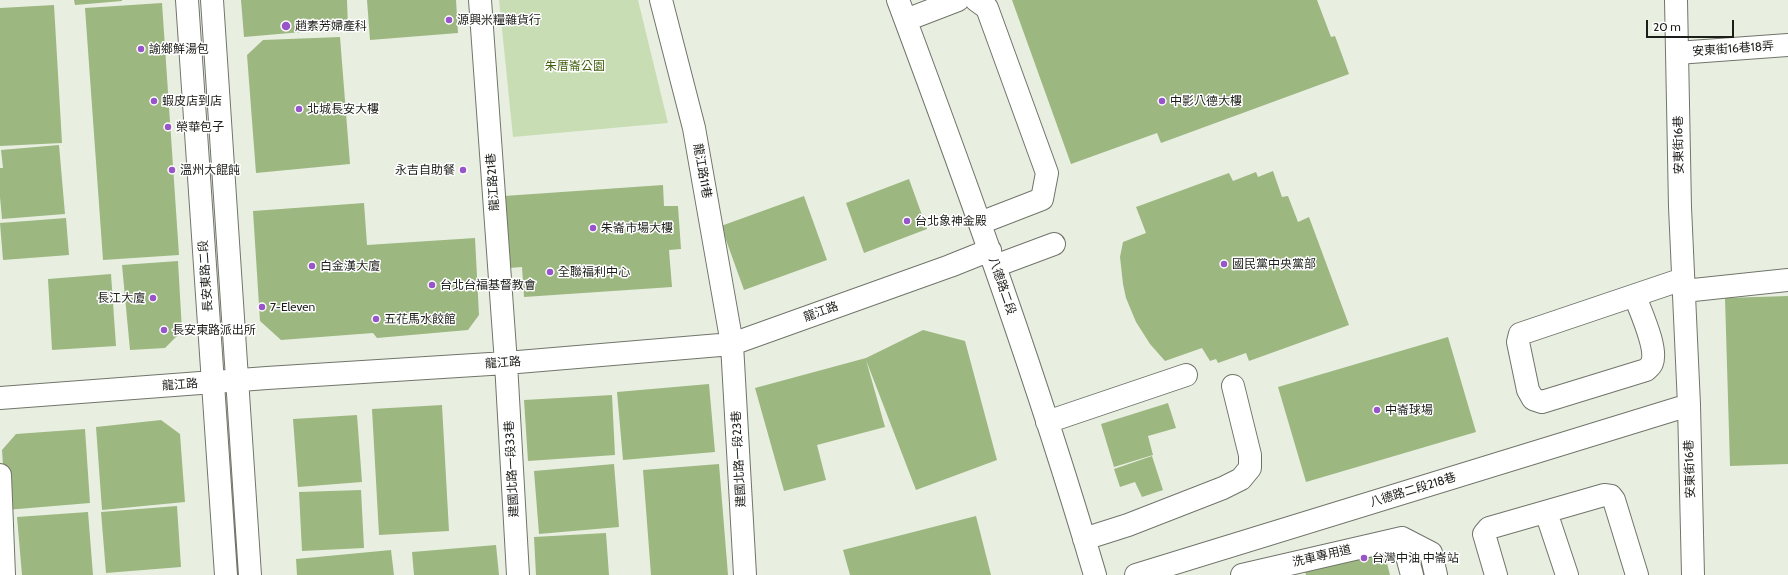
<!DOCTYPE html>
<html>
<head>
<meta charset="utf-8">
<style>
  body { margin:0 }
  #map { position:relative; width:1788px; height:575px; overflow:hidden; background:#e8efe1; font-family:Cabin,sans-serif }
  canvas { display:block }
  .scale { position:absolute; left:1646px; top:20px; width:88px; height:18px; box-sizing:border-box; border:2px solid #1c1e19; border-top:0; padding-left:5px; font-size:12px; line-height:14px; white-space:nowrap; color:#1c1e19; -webkit-text-stroke:3px #fff; paint-order:stroke }
</style>
</head>
<body>
<div id="map">
<canvas width="1788" height="575"></canvas>
<div class="scale">20 m</div>
</div>
<script>
const ctx = document.querySelector('canvas').getContext('2d');
ctx.lineJoin = 'round';
function paint(path, color) { ctx.fillStyle = color; ctx.fill(path, 'evenodd'); }
function strokePath(path, color, width, dash) { ctx.strokeStyle = color; ctx.lineWidth = width; ctx.lineCap = dash ? 'butt' : 'round'; ctx.setLineDash(dash || []); ctx.stroke(path); }
function label(font, color, halo, rows, align = 'center') {
  ctx.font = font + ' Cabin,"Noto Sans TC",sans-serif'; ctx.lineWidth = 3; ctx.setLineDash([]); ctx.textBaseline = 'middle'; ctx.strokeStyle = halo; ctx.fillStyle = color; for (const [text, x, y, turn = 0] of rows) {
    ctx.save(); ctx.translate(x, y); ctx.rotate((+turn || 0) * Math.PI / 180); ctx.textAlign = isNaN(turn) ? turn : align; if (halo) ctx.strokeText(text, 0, 0); ctx.fillText(text, 0, 0); ctx.restore();
  }
}
const green = new Path2D(`
  M499,0H638L668,123L513,137Z`);
const building = new Path2D(`
  M74,0H122V1L75,5Z
  M241,0H347L348,28L244,37Z
  M367,0H456L458,33L370,40Z
  M1012,0H1317L1331,37L1335,36L1349,74L1161,143L1157,133L1071,164Z
  M162,3L179,255L103,260L85,8Z
  M54,5L62,143L0,146V8Z
  M340,37L350,164L256,173L247,55L263,40Z
  M59,145L65,214L2,219L0,197V168H3L1,150Z
  M1273,171L1282,197L1288,196L1298,222L1309,217L1349,325L1249,361L1246,353L1218,363L1216,359L1210,361L1202,348L1165,361L1150,344L1136,322L1126,298L1123,284L1120,257L1123,242L1146,233L1136,207L1229,173L1233,181L1256,172L1258,177Z
  M909,179L927,229L864,253L846,203Z
  M663,185L664,206H678L681,249L669,250L672,287L524,297L522,267L509,268L504,196Z
  M804,196L827,260L744,290L721,226Z
  M364,203L367,245L475,238L479,315L468,330L377,338L373,333L281,340L260,321L253,211Z
  M66,218L69,255L3,260L0,223Z
  M178,261L182,331L165,348L130,350L122,265Z
  M111,274L116,346L52,350L48,279Z
  M1788,296V464L1730,466L1725,298Z
  M923,330L965,341L997,460L916,490L866,360L885,427L817,445L826,480L784,491L755,388L866,358Z
  M1448,337L1476,432L1306,482L1278,387Z
  M709,384L715,452L623,460L617,392Z
  M612,395L615,455L528,461L524,400Z
  M1168,403L1176,428L1148,436L1153,455L1114,467L1101,424Z
  M442,405L449,531L379,535L372,409Z
  M357,415L362,482L298,487L293,419Z
  M161,420L180,434L185,502L102,510L96,427Z
  M85,429L90,503L6,510L2,450L16,434Z
  M1152,456L1163,490L1142,497L1135,482L1120,487L1114,469Z
  M614,464L619,527L539,534L534,471Z
  M719,464L728,575H651L643,470Z
  M361,490L364,548L302,551L299,492Z
  M177,506L181,567L106,573L101,512Z
  M88,512L93,575H22L17,517Z
  M976,516L991,575H850L843,550Z
  M606,533L609,575H536L534,537Z
  M496,545L499,575H414L412,552Z
  M1383,548L1390,575H1306L1304,568Z
  M391,550L394,575H297L296,559Z`);
const minor = new Path2D(`
  M187,0L226,575
  M212,0L250,575
  M480,0L506,363L518,575
  M661,0L694,128L732,344L745,575
  M898,0C969,190 1038,381 1095,575
  M976,0L987,8L1047,173L1042,199L980,223
  M1676,0L1680,207L1689,405L1693,575
  M906,20L958,0
  M1677,53L1788,45
  M995,266L1054,244
  M1684,291L1788,280
  M1635,296C1640,311 1658,348 1652,363C1651,366 1648,368 1646,370L1542,402L1533,399L1528,390L1518,342L1520,334L1683,279
  M0,398L267,378L506,363L732,344L950,266L990,250
  M1047,422L1186,375
  M0,475L4,575
  M1546,512L1567,575
  M1402,538L1431,553L1436,575
  M1402,538L1412,575
  M1084,539L1128,525L1223,488L1241,479L1250,468V455L1233,386
  M1136,575L1689,405
  M1242,575L1402,538
  M1496,575L1484,534L1489,528L1604,495L1611,496L1614,500L1637,575`);
const markers = [
  [449,20,4,"#9855ca"],
  [286,26,5,"#9855ca"],
  [141,49,4,"#9855ca"],
  [154,101,4,"#9855ca"],
  [1162,101,4,"#9855ca"],
  [299,109,4,"#9855ca"],
  [168,127,4,"#9855ca"],
  [172,170,4,"#9855ca"],
  [463,170,4,"#9855ca"],
  [907,221,4,"#9855ca"],
  [593,228,4,"#9855ca"],
  [1224,264,4,"#9855ca"],
  [312,266,4,"#9855ca"],
  [550,272,4,"#9855ca"],
  [432,285,4,"#9855ca"],
  [153,298,4,"#9855ca"],
  [262,307,4,"#9855ca"],
  [376,319,4,"#9855ca"],
  [164,330,4,"#9855ca"],
  [1377,410,4,"#9855ca"],
  [1364,558,4,"#9855ca"]
];
const poiNames = [
  ["源興米糧雜貨行",457,20],
  ["趙素芳婦產科",295,26],
  ["諭鄉鮮湯包",149,49],
  ["蝦皮店到店",162,101],
  ["中影八德大樓",1170,101],
  ["北城長安大樓",307,109],
  ["榮華包子",176,127],
  ["溫州大餛飩",180,170],
  ["永吉自助餐",455,170,"right"],
  ["台北象神金殿",915,221],
  ["朱崙市場大樓",601,228],
  ["國民黨中央黨部",1232,264],
  ["白金漢大廈",320,266],
  ["全聯福利中心",558,272],
  ["台北台福基督教會",440,285],
  ["長江大廈",145,298,"right"],
  ["7-Eleven",270,307],
  ["五花馬水餃館",384,319],
  ["長安東路派出所",172,330],
  ["中崙球場",1385,410],
  ["台灣中油 中崙站",1372,558]
];
const streetNames = [
  ["安東街16巷18弄",1733,49,-4],
  ["安東街16巷",1679,145,-91],
  ["龍江路11巷",702,171,80],
  ["龍江路21巷",493,182,-94],
  ["長安東路二段",206,276,-94],
  ["八德路二段",1002,286,71],
  ["龍江路",821,312,-20],
  ["龍江路",503,363,-4],
  ["龍江路",180,385,-4],
  ["建國北路一段23巷",739,459,-93],
  ["建國北路一段33巷",512,469,-93],
  ["安東街16巷",1690,469,-92],
  ["八德路二段218巷",1413,490,-17],
  ["洗車專用道",1322,556,-13]
];
const parkNames = [
  ["朱厝崙公園",575,66]
];
paint(green, '#c9ddb4');
paint(building, '#9db781');
strokePath(minor, '#70756a', 24);
strokePath(minor, '#fff', 22);
for (const [x, y, r, color] of markers) { const dot = new Path2D(); dot.arc(x, y, r, 0, 2 * Math.PI); ctx.fillStyle = color; ctx.fill(dot); strokePath(dot, '#fff', 1.5); }
label('12px', '#1c1e19', '#fff', poiNames, 'left');
label('12px', '#1c1e19', '#fff', streetNames);
label('12px', '#415e0d', '#fff', parkNames);
</script>
</body>
</html>
